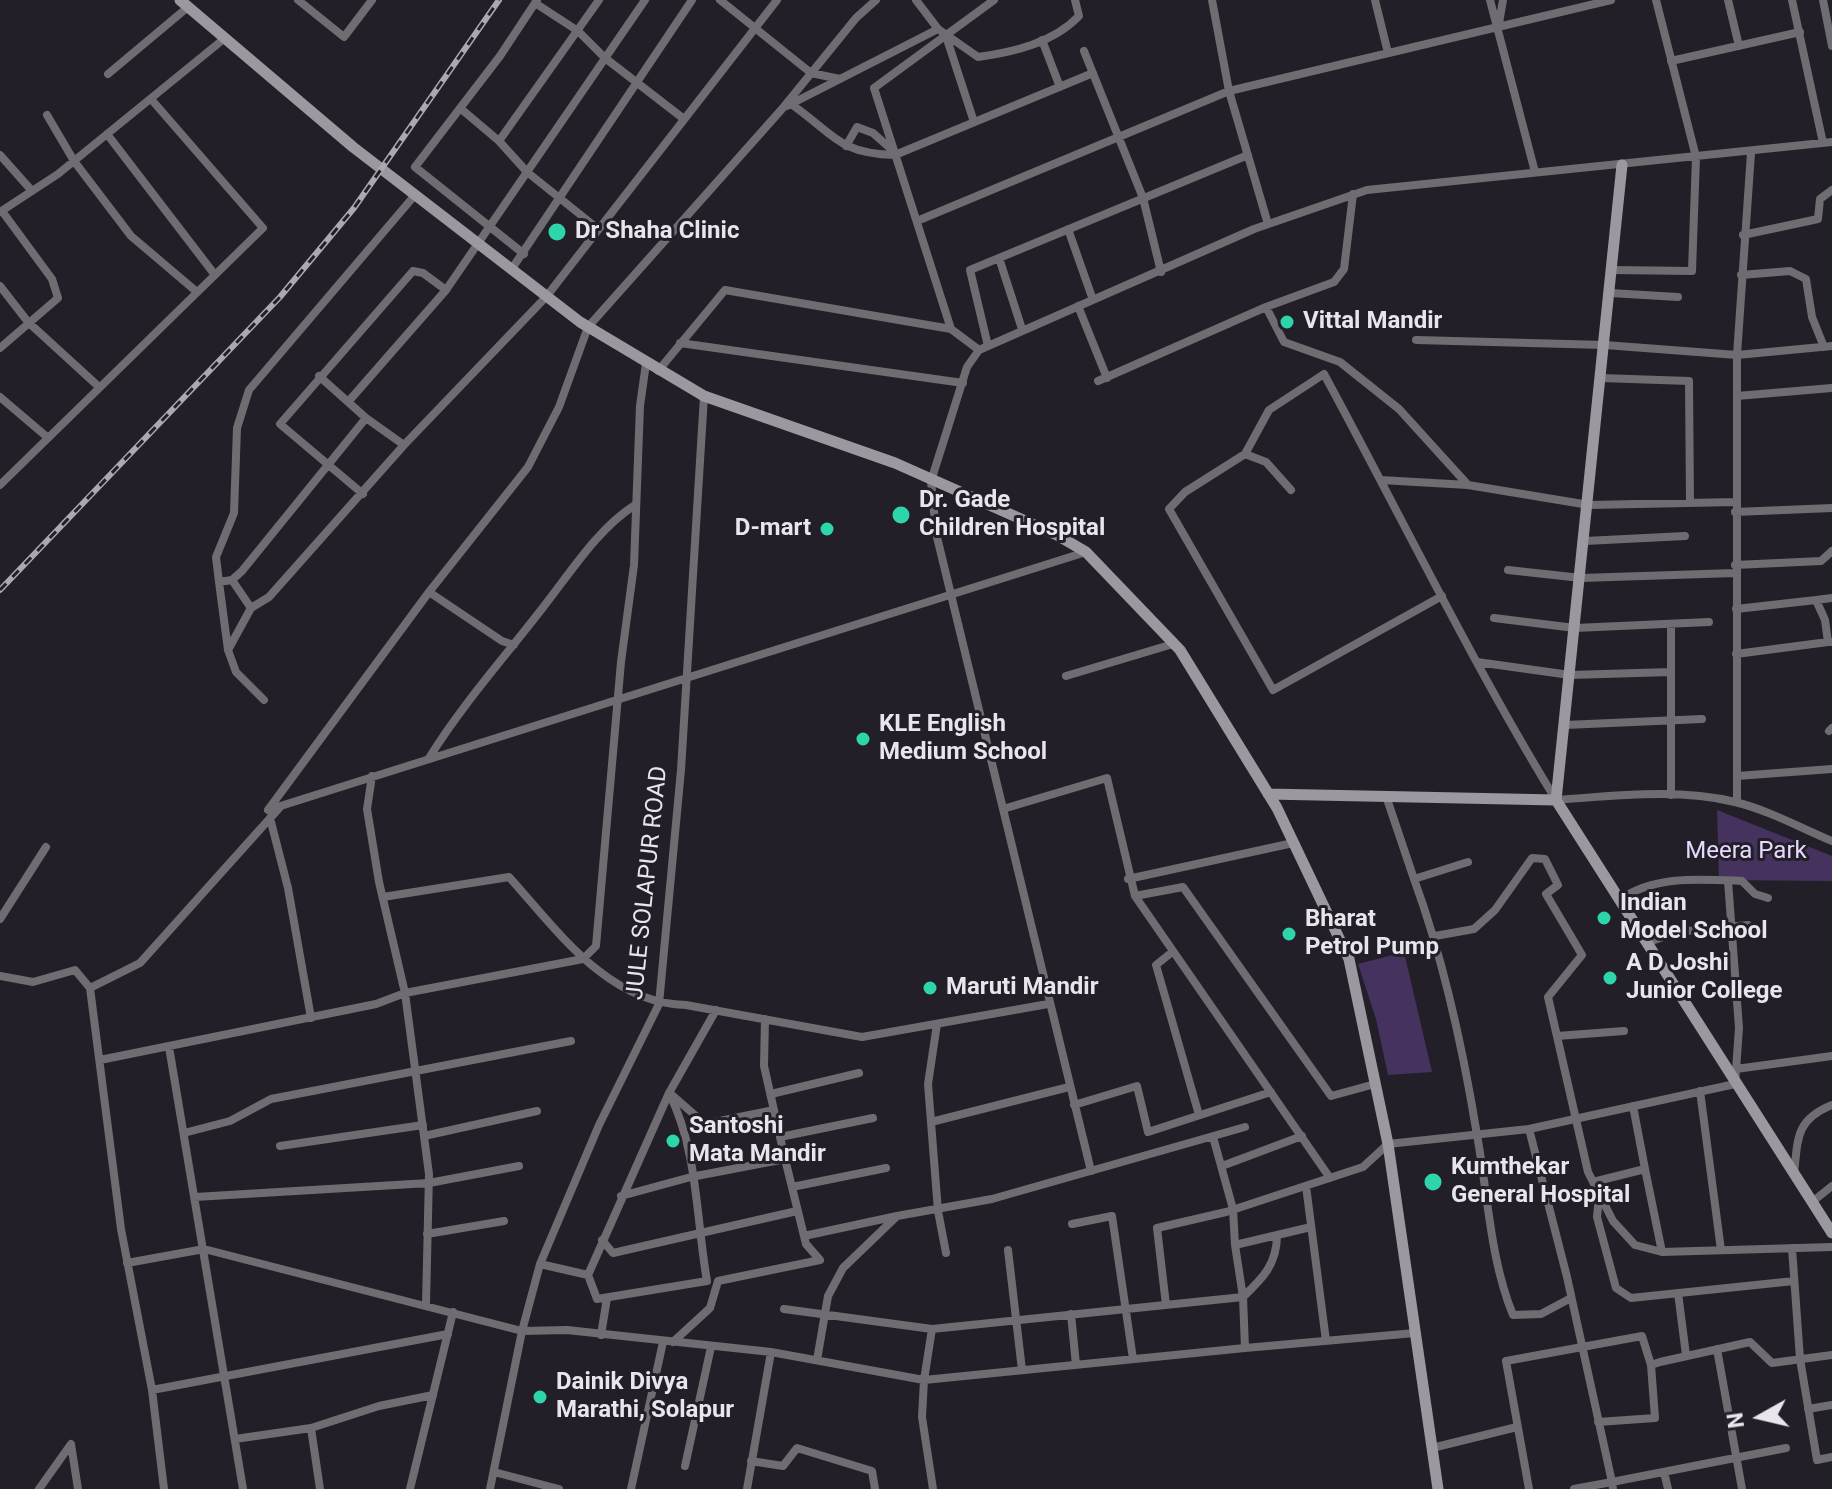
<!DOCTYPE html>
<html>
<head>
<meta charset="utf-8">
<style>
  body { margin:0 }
  #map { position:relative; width:1832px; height:1489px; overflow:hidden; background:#231f28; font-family:Roboto,sans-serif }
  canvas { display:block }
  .north { position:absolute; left:1720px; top:1377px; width:80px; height:80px; -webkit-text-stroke:6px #231f28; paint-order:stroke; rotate:262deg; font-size:22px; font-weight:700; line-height:32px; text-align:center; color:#e8e6ec }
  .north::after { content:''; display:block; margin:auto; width:28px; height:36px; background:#e8e6ec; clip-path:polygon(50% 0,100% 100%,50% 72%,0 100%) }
</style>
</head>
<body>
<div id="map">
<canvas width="1832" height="1489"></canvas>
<div class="north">N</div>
</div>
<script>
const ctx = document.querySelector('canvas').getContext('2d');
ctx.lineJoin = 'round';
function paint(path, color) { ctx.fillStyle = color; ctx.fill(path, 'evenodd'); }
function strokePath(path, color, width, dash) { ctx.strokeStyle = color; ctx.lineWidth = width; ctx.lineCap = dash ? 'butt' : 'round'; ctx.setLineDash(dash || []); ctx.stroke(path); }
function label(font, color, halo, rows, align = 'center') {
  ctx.font = font + ' Roboto,sans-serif'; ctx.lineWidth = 6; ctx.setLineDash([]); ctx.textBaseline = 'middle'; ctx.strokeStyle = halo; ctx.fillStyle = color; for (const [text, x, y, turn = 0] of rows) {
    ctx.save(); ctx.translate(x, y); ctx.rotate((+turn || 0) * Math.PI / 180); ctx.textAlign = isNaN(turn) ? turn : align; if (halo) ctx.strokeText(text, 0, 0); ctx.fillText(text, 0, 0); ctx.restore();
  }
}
const green = new Path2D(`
  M1717,810L1832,856V881L1719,880Z
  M1404,952L1432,1072L1388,1075L1376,1019L1358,964Z`);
const street = new Path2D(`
  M298,0L344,37L372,0
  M720,0L811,73L840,79
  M916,0L938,29
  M1212,0L1229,91L1268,224
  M1375,0L1388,53
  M1490,0L1535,172
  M1728,0L1739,46
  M1792,0L1823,143
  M1823,0L1832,46
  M535,3L578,31L605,58L684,119
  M1499,23L1503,0
  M946,36L974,122
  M1042,40L1060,87
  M1084,51L1143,198L1161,272
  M1671,61L1800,32
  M108,74L188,7
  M791,104C833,133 838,154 895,155L1093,73
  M787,106L938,29L978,57C1014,52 1053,43 1079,16L1075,0
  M47,115L74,161L131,236L197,292
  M107,134L215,275
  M499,141L599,0
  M846,146L857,127L873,133L891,149
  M0,155L32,191
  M0,212L58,174L225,38
  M917,221L1229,91L1611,0
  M597,228L527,172L645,0
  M1068,229L1093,300
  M1743,235L1818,219L1820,199L1832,190
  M524,254L415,167L500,56L537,0
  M999,258L1022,329
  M511,270L692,0
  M1612,270L1692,271L1696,157L1656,0
  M1741,275L1790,271L1806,279L1812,317L1824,347
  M0,286L28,322L98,386
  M1610,293L1678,297
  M1078,306L1107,378
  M1266,307L1284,342L1340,362L1399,409L1468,485
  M951,329L874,88L994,0
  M1416,340L1605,345L1737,355L1832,346
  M680,343L963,383
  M988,346L970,270L1248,155
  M0,348L58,298L52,279L2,211
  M658,371L725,290L951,329L979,350
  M319,376L366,418L404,445
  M1601,378L1689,381L1690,502
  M1098,381L1266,307L1334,282L1344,269L1353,194
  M1737,396L1832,388
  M0,397L47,437
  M348,402L446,290L527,172L499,141L460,108
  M366,418L242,571L232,580L219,582L216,557L234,513L237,428L249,390L415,195
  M1245,454L1266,462L1291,490
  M1381,480L1468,485L1589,505L1735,502
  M0,485L263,228L151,99
  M363,494L280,424L413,271L423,273L446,290
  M1735,512L1832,508
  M1585,541L1685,536
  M1735,565L1821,561L1832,551
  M1508,570L1581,578L1735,573
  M232,580L251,608
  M219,582L228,650L236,672L264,700
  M429,592L502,641L514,645
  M1442,596L1273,690L1169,509L1185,492L1245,454L1269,410L1324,374C1401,516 1472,663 1556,800C1614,796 1678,788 1735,802C1768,810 1801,828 1832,841
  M1816,600L1832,598
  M1736,609L1816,600L1825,620L1828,642H1832
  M1494,618L1575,628L1709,622
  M1671,624V795
  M228,650L251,608L269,597L404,445L546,297L777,0
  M1736,654L1828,642
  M1477,662L1570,675L1671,672
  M1066,676L1173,644
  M1565,725L1702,719
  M1829,731L1832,728
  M429,758C462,705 503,659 541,610C569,575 597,529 635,505
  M372,776L367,809L379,882L405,993L429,1174L426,1304
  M1737,776L1832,769
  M1386,796L1414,879L1468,862
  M1737,802V355L1751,153
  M271,809L1086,552
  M1003,809L1107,778L1135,896L1330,1178
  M268,810L429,592L528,467L559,407L588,327L782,109L856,18L876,0
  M270,818L288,888L311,1018
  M1128,879L1293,843
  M1414,879C1444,961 1463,1049 1477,1135C1488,1195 1490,1259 1513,1315L1541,1314L1571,1298
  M1728,881L1739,1028L1735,1084L1529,1129L1567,1277L1612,1482L1786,1448
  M1135,896L1183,887L1331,1096L1375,1084
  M383,897L509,877C557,930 608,1004 686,1005L862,1037L1048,1004
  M1619,900C1655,875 1700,879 1742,881L1755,894L1768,898
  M0,919L46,847
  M1435,936L1474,929L1495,910L1532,858L1545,859L1558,885L1546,894L1582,955L1548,997L1588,1172L1613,1221L1635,1245L1662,1252L1832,1247
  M1646,943L1677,932L1748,925
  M1171,953L1156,965L1199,1115
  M0,976L33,982L75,970L90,988L121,1229L152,1390L164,1489
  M90,988L140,963L281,806
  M937,1024L928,1084L938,1211L946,1253
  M1557,1036L1624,1031
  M169,1047L243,1489
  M100,1060L376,1004L405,993L583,959L596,946L621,662L634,565L640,406L646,363
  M1736,1069L1832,1056
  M1700,1091L1721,1250
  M771,1094L859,1073
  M673,1096L705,1124L774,1110
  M1074,1105L1137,1086L1148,1132L1271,1092
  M931,1122L1069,1087
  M184,1133L230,1121L271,1099L571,1041
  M424,1136L537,1111
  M780,1137L873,1118
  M1213,1137L1233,1209L1235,1245L1311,1227
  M280,1146L423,1125
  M1222,1166L1302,1136
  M1645,1169L1662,1252
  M1091,1171L936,533L931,481L967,367L979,350L1254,229L1367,190L1832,142
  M1794,1174C1798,1139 1795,1120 1832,1105
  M1593,1182L1645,1169L1633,1106
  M1306,1186L1326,1341
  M792,1187L886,1168
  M621,1196L691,1177L785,1159
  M195,1197L429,1183L519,1166
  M1599,1197L1597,1217L1616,1288L1631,1298L1794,1281
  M1812,1202L1832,1186
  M1072,1224L1112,1216L1133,1359
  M427,1234L504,1221
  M804,1236L897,1216
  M602,1240L613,1253L797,1211
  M1235,1245L1243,1297
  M1792,1248L1800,1359L1817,1460L1832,1457
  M1008,1250L1022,1370
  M127,1263L204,1249L522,1331L567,1330L771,1352L924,1380L922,1417L933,1489
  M540,1264L588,1275L669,1093L716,1010
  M588,1275L597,1299L707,1281C696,1219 698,1150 669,1093
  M1678,1293L1686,1355
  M1243,1297C1263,1278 1277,1264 1277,1235
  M1166,1305L1157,1228L1226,1212L1363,1167L1388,1144L1529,1129
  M784,1309L932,1329L924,1380L1245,1348L1243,1297L932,1329
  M1071,1314L1076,1365
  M601,1335L607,1298
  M673,1342L710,1308L718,1281L820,1260L806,1244L785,1159L764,1066L765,1019
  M1245,1348L1415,1333
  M1717,1349L1742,1489
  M817,1360L828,1296L843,1268L897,1216L992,1199L1245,1127
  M152,1390L448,1334
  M1808,1409L1832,1405
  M1598,1422L1655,1418L1651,1365L1660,1362L1750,1342L1772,1363L1832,1355
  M311,1428L320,1489
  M235,1439L311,1428L379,1406L433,1395
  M1432,1448L1517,1427
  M751,1461L783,1466L797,1448L872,1471L875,1489
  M685,1466L711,1347
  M494,1472L559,1489
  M1664,1472L1668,1489
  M39,1489L71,1444L78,1489
  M410,1489L453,1312
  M490,1489L522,1331L540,1264L599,1125L659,1004L681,770L704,396
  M631,1489L663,1342
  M747,1489L771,1352
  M1529,1489L1506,1361L1642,1336L1651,1365
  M1574,1489L1612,1482L1613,1489`);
const secondary = new Path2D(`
  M180,0L353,147L580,322L704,396L895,463L1057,535L1086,552L1180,650L1277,808L1349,959L1388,1144L1438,1489
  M1268,794L1556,800L1832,1233
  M1556,800L1622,165`);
const rail = new Path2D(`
  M0,590L280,297L354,208L499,0`);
const markers = [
  [557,232,10,"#2ed4aa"],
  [1287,322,8,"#2ed4aa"],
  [901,515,10,"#2ed4aa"],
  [827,529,8,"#2ed4aa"],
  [863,739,8,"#2ed4aa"],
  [1604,918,8,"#2ed4aa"],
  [1289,934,8,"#2ed4aa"],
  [1610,978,8,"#2ed4aa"],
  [930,988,8,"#2ed4aa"],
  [673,1141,8,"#2ed4aa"],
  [1433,1182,10,"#2ed4aa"],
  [540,1397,8,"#2ed4aa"]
];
const poiNames = [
  ["Dr Shaha Clinic",575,232],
  ["Vittal Mandir",1303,322],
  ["Dr. Gade",919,501],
  ["Children Hospital",919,529],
  ["D-mart",811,529,"right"],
  ["KLE English",879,725],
  ["Medium School",879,753],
  ["Indian",1620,904],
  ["Model School",1620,932],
  ["Bharat",1305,920],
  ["Petrol Pump",1305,948],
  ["A D Joshi",1626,964],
  ["Junior College",1626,992],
  ["Maruti Mandir",946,988],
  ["Santoshi",689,1127],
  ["Mata Mandir",689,1155],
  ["Kumthekar",1451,1168],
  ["General Hospital",1451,1196],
  ["Dainik Divya",556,1383],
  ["Marathi, Solapur",556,1411]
];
const parkNames = [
  ["Meera Park",1746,852]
];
const streetNames = [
  ["JULE SOLAPUR ROAD",648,883,-84]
];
paint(green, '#46325e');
strokePath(street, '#6f6d72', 8);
strokePath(secondary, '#9b98a0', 11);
strokePath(rail, '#aba9af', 6);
strokePath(rail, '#231f28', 3, [9]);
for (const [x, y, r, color] of markers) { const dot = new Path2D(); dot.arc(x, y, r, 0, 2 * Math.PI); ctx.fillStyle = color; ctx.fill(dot); strokePath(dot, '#231f28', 3); }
label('bold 24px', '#e8e6ec', '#231f28', poiNames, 'left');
label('24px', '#e8d9fe', '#231f28', parkNames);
label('24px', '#e8e6ec', '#231f28', streetNames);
</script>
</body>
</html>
